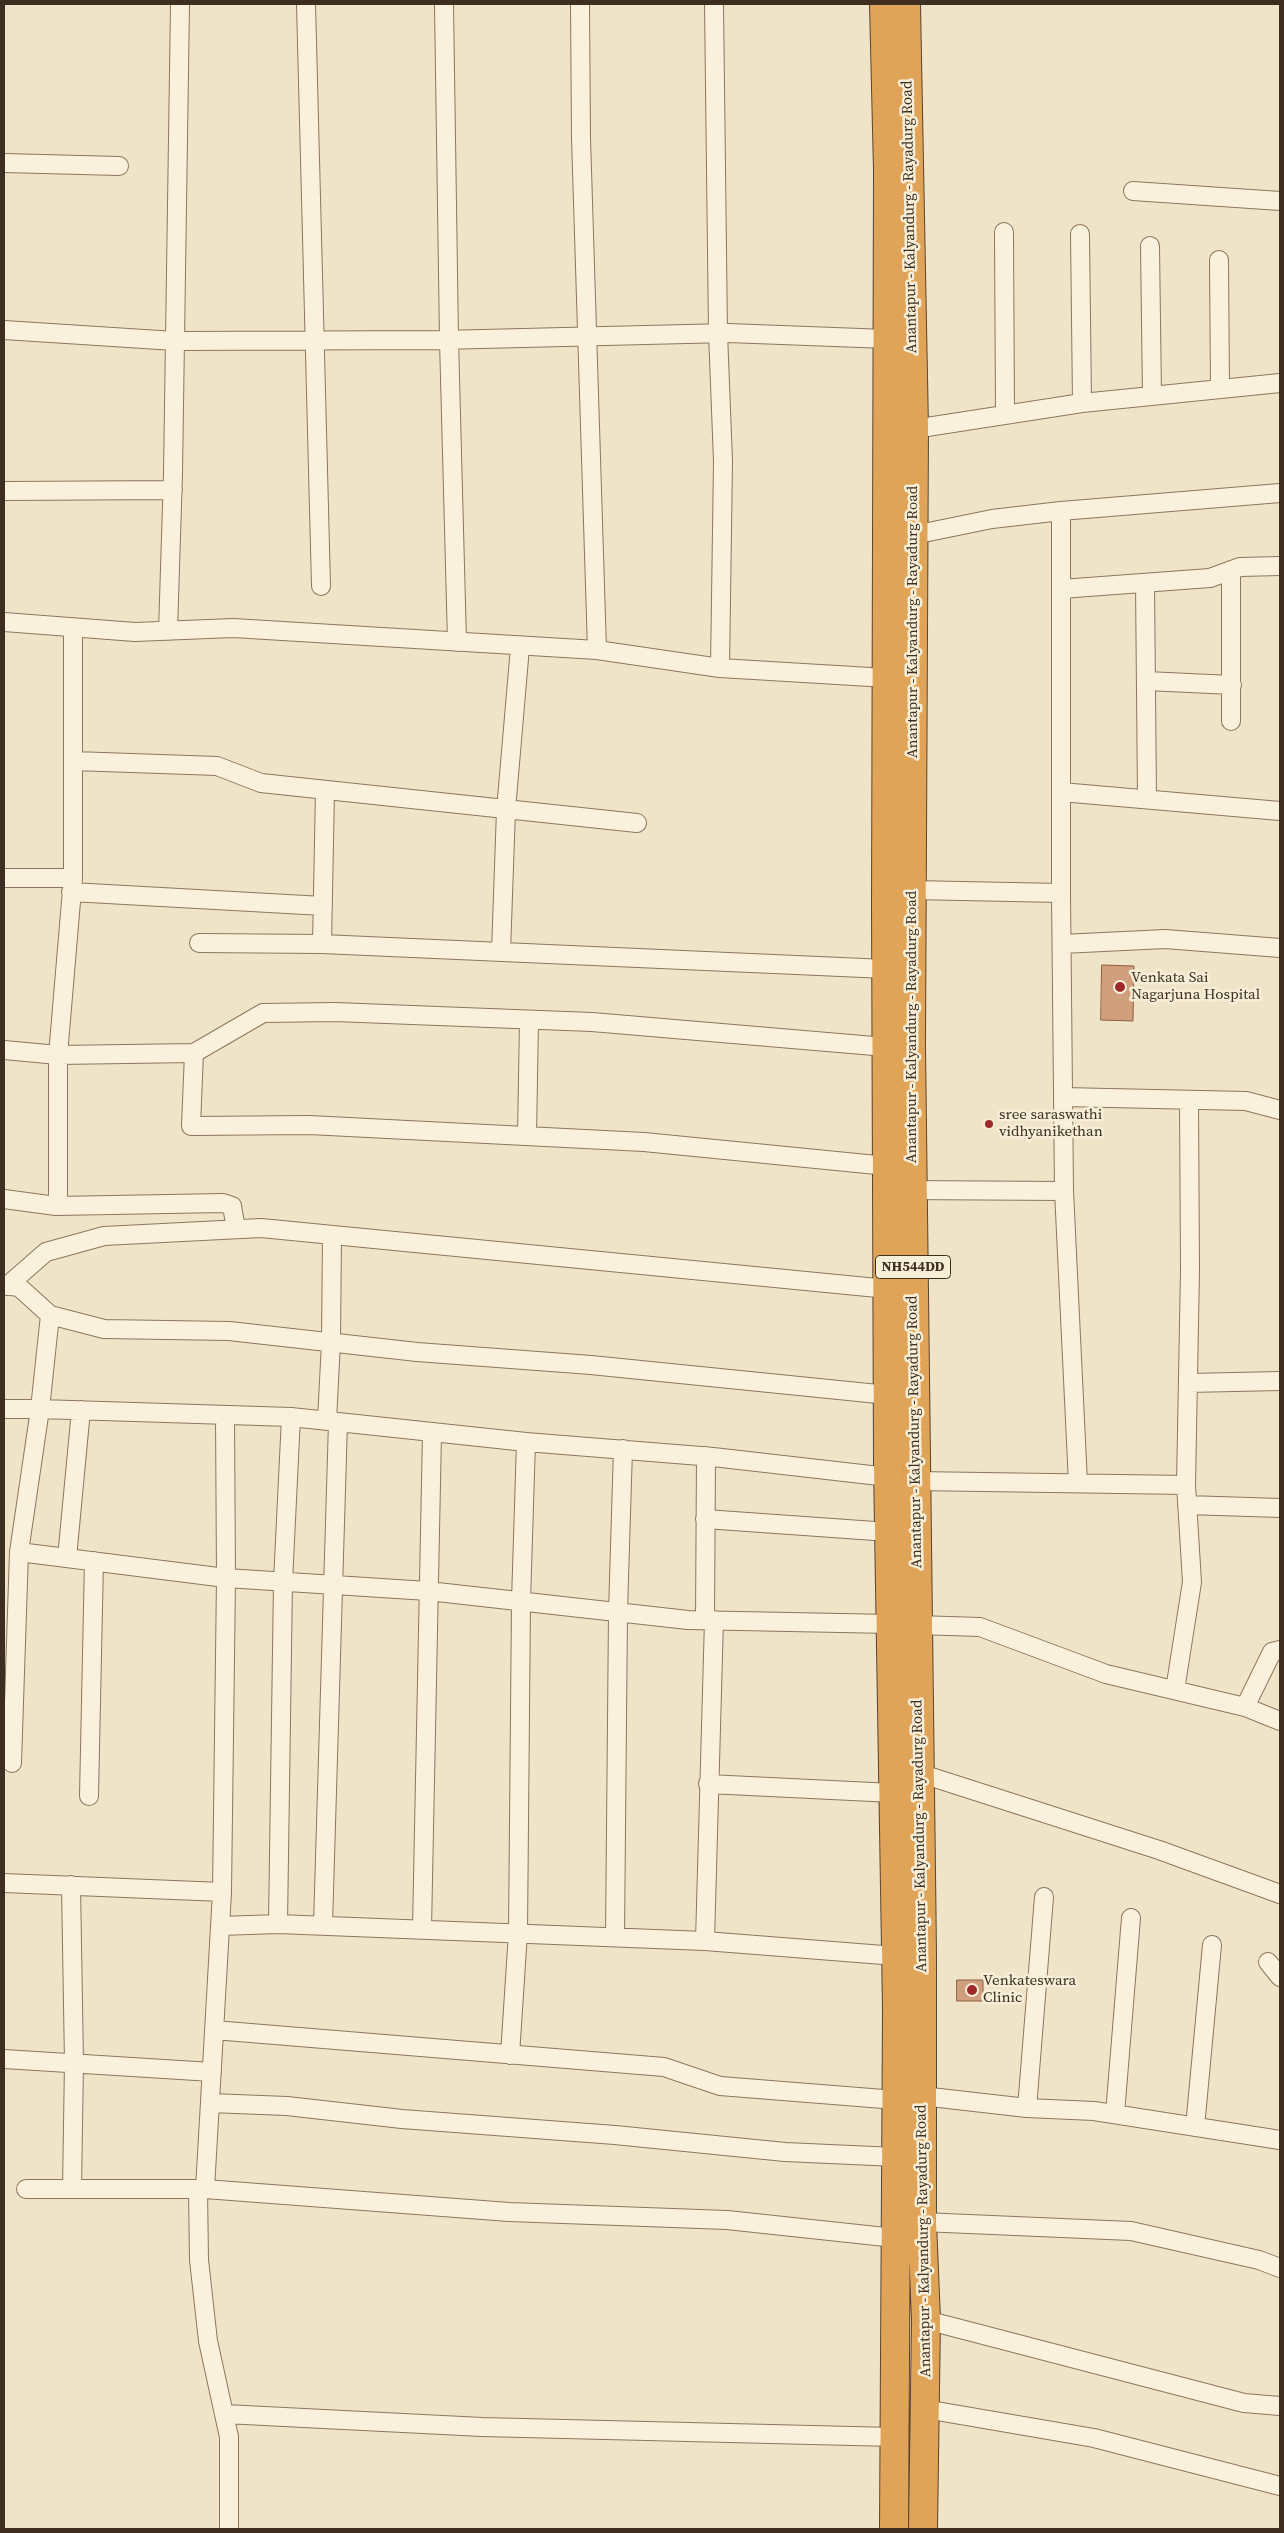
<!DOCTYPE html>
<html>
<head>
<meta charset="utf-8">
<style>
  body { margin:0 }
  #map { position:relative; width:1284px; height:2533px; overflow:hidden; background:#f0e4c8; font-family:"Source Serif 4",serif }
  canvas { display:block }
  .frame { position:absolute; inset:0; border:5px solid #3d2e20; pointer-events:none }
</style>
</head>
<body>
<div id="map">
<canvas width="1284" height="2533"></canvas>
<div class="frame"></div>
</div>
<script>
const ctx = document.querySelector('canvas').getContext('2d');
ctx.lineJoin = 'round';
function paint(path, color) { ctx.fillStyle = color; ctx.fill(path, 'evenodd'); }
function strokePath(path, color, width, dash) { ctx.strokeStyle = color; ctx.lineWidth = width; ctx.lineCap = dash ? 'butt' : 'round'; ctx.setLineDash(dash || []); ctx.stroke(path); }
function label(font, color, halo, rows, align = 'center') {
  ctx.font = font + ' "Source Serif 4",serif'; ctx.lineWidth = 5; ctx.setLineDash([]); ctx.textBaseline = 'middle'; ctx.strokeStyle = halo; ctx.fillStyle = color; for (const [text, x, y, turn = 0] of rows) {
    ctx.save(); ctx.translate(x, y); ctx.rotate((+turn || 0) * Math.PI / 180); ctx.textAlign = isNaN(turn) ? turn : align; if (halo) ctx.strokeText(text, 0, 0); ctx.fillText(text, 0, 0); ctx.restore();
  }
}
const building = new Path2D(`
  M1102,965L1134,966L1133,1021L1101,1020Z
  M957,1980H983V2001H957Z`);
const street = new Path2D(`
  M306,4L321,586
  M444,4L449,340L457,642
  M580,4L581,138L597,650
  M714,4L718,333L723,461L720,668
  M4,163L119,166
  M1133,191L1280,201
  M1004,232L1005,414
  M1080,234L1082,403
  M1150,246L1152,396
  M1219,260L1220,389
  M4,330L175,341L441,340L728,333L887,339
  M914,429L1082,403L1280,383
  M4,491L173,490
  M904,537L992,519L1061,511
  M1145,583L1147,799
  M1061,589L1210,578L1240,567L1280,566
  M4,622L135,632L233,628L597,650L720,668L887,678
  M168,631L173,474L180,4
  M1146,681L1232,685
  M1231,721V570
  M74,761L217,766L261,783L637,823
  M1061,792L1280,811
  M4,878H73L58,1055L194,1053L191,1126L309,1125L644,1142L887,1166
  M73,878V627
  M912,890L1061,893L1064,1191L1078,1483
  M71,892L323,906
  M1061,893V511L1280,493
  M199,943L322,944L886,969
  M322,944L325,790
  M1062,944L1165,939L1280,948
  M501,952L506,810L520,647
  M4,1050L58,1055V1202L56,1206L4,1199
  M194,1053L263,1013L335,1012L592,1022L886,1047
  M1063,1097L1246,1101L1280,1110
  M527,1136L529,1020
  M902,1190L1064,1191
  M56,1206L223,1203L232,1206L236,1229
  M4,1285L19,1287L50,1315L40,1409H4
  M7,1286L46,1252L104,1236L261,1228L888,1289
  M50,1315L104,1329L229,1331L417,1352L591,1365L888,1395
  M1188,1383L1280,1381
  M291,1417L283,1582L278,1924L705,1941L896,1956
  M327,1421L331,1342L332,1235
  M915,1481L1186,1485L1192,1582L1175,1690
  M1186,1485L1190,1270L1189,1100
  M1187,1505L1280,1508
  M705,1519L889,1532
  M19,1552L40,1409L291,1417L526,1442
  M67,1558L81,1410
  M705,1620L706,1456
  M917,1625L980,1627L1106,1674L1245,1707L1272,1652L1280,1650
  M1245,1707L1280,1721
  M12,1763L19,1552L226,1578L428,1591L688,1620L891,1624
  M919,1773L1159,1850L1280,1894
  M708,1784L893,1793
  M89,1796L94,1561
  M4,1883L222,1892
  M71,1885L74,2063L72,2189
  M323,1925L338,1422
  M220,1926L278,1924
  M422,1929L432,1433
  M615,1937L618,1612L623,1449
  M705,1941L714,1620
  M1268,1962L1280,1977
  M214,2030L664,2067L720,2086L896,2100
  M510,2055L518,1933L521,1601L526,1442L713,1457L888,1477
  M4,2059L212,2072
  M922,2096L1027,2108L1094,2111L1280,2140
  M210,2103L287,2106L402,2119L615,2135L785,2152L896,2157
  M1027,2108L1044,1897
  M1115,2114L1131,1918
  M1195,2127L1212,1945
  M26,2189H205L509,2212L727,2220L895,2238
  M198,2189L199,2260L208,2341L229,2437V2529
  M205,2189L222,1892L226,1578L225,1415
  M922,2222L1131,2231L1259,2260L1280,2268
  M926,2320L1244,2403L1280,2406
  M925,2409L1094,2438L1280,2486
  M225,2414L482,2427L894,2437`);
const highway = new Path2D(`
  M884,4L888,171L886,905L888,1467L897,2009L894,2529
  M906,4L914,429L911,1045L922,1954V2222L926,2320L923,2529`);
const markers = [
  [1120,987,6,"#9e2a2b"],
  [989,1124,5,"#9e2a2b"],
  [972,1990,6,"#9e2a2b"]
];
const shields = [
  [913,1267,75]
];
const shieldNames = [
  ["NH544DD",913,1267]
];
const streetNames = [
  ["Anantapur - Kalyandurg - Rayadurg Road",910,217,-91],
  ["Anantapur - Kalyandurg - Rayadurg Road",913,622,-90],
  ["Anantapur - Kalyandurg - Rayadurg Road",912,1027,-90],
  ["Anantapur - Kalyandurg - Rayadurg Road",915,1432,-91],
  ["Anantapur - Kalyandurg - Rayadurg Road",920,1836,-91],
  ["Anantapur - Kalyandurg - Rayadurg Road",924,2241,-91]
];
const poiNames = [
  ["Venkata Sai",1131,978],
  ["Nagarjuna Hospital",1131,995],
  ["sree saraswathi",999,1115],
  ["vidhyanikethan",999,1132],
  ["Venkateswara",983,1981],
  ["Clinic",983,1998]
];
paint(building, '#cf9f7d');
strokePath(building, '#8d5f41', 1);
strokePath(street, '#8d765c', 20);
strokePath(highway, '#5b4430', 30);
strokePath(street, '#faf1dc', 18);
strokePath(highway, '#e0a458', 28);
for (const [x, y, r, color] of markers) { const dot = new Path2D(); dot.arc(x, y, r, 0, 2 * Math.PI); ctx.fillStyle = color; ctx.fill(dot); strokePath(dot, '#f7eed8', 2); }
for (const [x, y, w] of shields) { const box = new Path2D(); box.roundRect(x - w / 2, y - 11.5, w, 23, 4); ctx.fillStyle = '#f7eed8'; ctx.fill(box); strokePath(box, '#3d2e20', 1); }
label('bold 14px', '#3d2e20', null, shieldNames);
label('15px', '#3d2e20', '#f7eed8', streetNames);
label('15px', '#3d2e20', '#f7eed8', poiNames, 'left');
</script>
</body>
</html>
